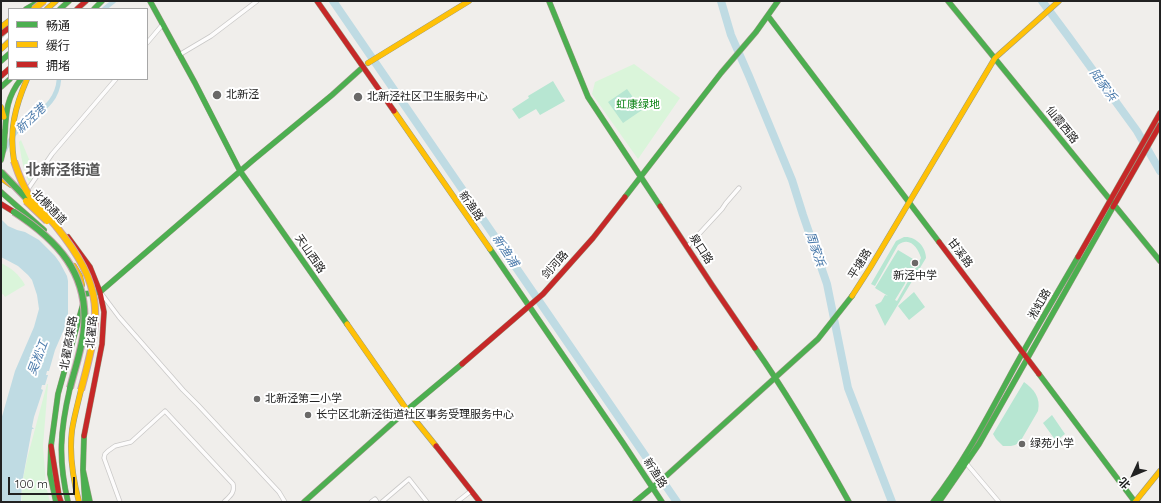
<!DOCTYPE html>
<html>
<head>
<meta charset="utf-8">
<style>
  body { margin:0 }
  #map { position:relative; width:1161px; height:503px; overflow:hidden; background:#f0eeeb; font-family:Quicksand,"Noto Sans SC",sans-serif }
  canvas { display:block }
  .frame { position:absolute; inset:0; border:2px solid #222; pointer-events:none }
  .legend { position:absolute; left:8px; top:8px; width:140px; height:72px; box-sizing:border-box; background:#fff; border:1px solid #a7a7a7; margin:0; padding:5px 7px; list-style:none; font-size:12px; color:#222 }
  .legend li { display:flex; align-items:center; gap:8px; height:20px }
  .legend b { width:20px; border:1px solid #a7a7a7 }
  .north { position:absolute; left:1113px; top:455px; width:40px; height:40px; -webkit-text-stroke:3px #fff; paint-order:stroke; rotate:226deg; font-size:11px; font-weight:700; line-height:16px; text-align:center; color:#222 }
  .north::after { content:''; display:block; margin:auto; width:14px; height:18px; background:#222; clip-path:polygon(50% 0,100% 100%,50% 72%,0 100%) }
  .scale { position:absolute; left:8px; top:477px; width:67px; height:18px; box-sizing:border-box; border:2px solid #222; border-top:0; padding-left:5px; font-size:12px; line-height:14px; white-space:nowrap; color:#222; -webkit-text-stroke:3px #fff; paint-order:stroke }
</style>
</head>
<body>
<div id="map">
<canvas width="1161" height="503"></canvas>
<div class="frame"></div>
<ul class="legend">
<li><b style="height:5px;background:#4caf50"></b>畅通</li>
<li><b style="height:5px;background:#ffc107"></b>缓行</li>
<li><b style="height:5px;background:#c62828"></b>拥堵</li>
</ul>
<div class="north">北</div>
<div class="scale">100 m</div>
</div>
<script>
const ctx = document.querySelector('canvas').getContext('2d');
ctx.lineJoin = 'round';
function paint(path, color) { ctx.fillStyle = color; ctx.fill(path, 'evenodd'); }
function strokePath(path, color, width, dash) { ctx.strokeStyle = color; ctx.lineWidth = width; ctx.lineCap = dash ? 'butt' : 'round'; ctx.setLineDash(dash || []); ctx.stroke(path); }
function label(font, color, halo, rows, align = 'center') {
  ctx.font = font + ' Quicksand,"Noto Sans SC",sans-serif'; ctx.lineWidth = 4; ctx.setLineDash([]); ctx.textBaseline = 'middle'; ctx.strokeStyle = halo; ctx.fillStyle = color; for (const [text, x, y, turn = 0] of rows) {
    ctx.save(); ctx.translate(x, y); ctx.rotate((+turn || 0) * Math.PI / 180); ctx.textAlign = isNaN(turn) ? turn : align; if (halo) ctx.strokeText(text, 0, 0); ctx.fillText(text, 0, 0); ctx.restore();
  }
}
const park = new Path2D(`
  M634,64L680,98L638,159L592,94L595,82Z
  M21,140L31,164L37,171L29,182C23,169 21,156 19,142Z
  M1,263C11,268 19,274 25,285L5,297L3,294L1,295Z
  M47,384H48L43,446L46,486L50,502H22V483L27,459Z`);
const pitch = new Path2D(`
  M553,81L565,101L540,115L536,109L519,119L512,109L529,98L528,96Z
  M627,89L642,110L623,123L608,102Z
  M904,237C916,236 926,247 926,258L885,326L875,305L881,302L885,295L888,296L875,288L898,250L918,262L895,300L897,301L921,258C918,248 910,236 898,245L875,286L871,284L896,241Z
  M914,292L925,307L909,320L898,306Z
  M1024,382C1034,389 1041,398 1038,411L1020,442L1015,445L1011,446H1003L996,439L993,434Z
  M1052,415L1065,434L1056,441L1043,423Z`);
const water = new Path2D(`
  M1,219L8,226L17,230L25,232L39,240L55,256L60,263L67,276L68,281V320L55,350L49,371H47L46,375H48L45,385H42L41,389L43,390L34,417L32,427L34,429H32L22,483L21,502H1V420L15,371L34,327L39,309L37,295L32,280L28,275L18,266L1,257Z`);
const canal = new Path2D(`
  M104,9L114,1
  M5,150C8,142 13,135 19,129C36,112 57,106 59,79`);
const river = new Path2D(`
  M333,1L677,502
  M721,1L731,35L749,76L792,180L803,215L827,284L848,388L892,502
  M1042,1L1068,36L1137,131L1160,171`);
const street = new Path2D(`
  M1,42L9,34
  M147,43L163,24
  M179,55L211,36L257,1
  M26,192L52,154L116,79
  M687,247L722,209L726,203L739,188
  M101,293L119,317L183,390L198,405L279,492L285,502
  M966,463L999,502
  M120,502L104,458L105,454L108,451L115,446L131,442L165,411L233,484C235,493 230,496 224,502
  M371,502L375,499L377,502
  M382,502L409,479L427,502
  M457,502L471,491`);
const fast = new Path2D(`
  M150,1L195,83L240,171L347,324
  M549,1L588,97L660,206
  M948,1L1160,261
  M26,9L40,1
  M60,9L69,1
  M94,9L102,1
  M768,16L939,242
  M1,61L9,54
  M1,87L10,79
  M5,133C6,111 7,97 21,79
  M1,160L4,147L5,130
  M1,192L44,230
  M625,197L721,73L756,32L778,1
  M490,249L623,443L662,502
  M84,294L100,292L252,161L332,95L363,67
  M755,348C789,396 820,450 849,502
  M1039,374L1135,502
  M84,436L83,470L90,502
  M83,470L85,502
  M56,502L50,474L51,446L58,394L83,304
  M68,502C58,459 60,431 70,388
  M304,502L407,410L462,364
  M635,502L665,477L818,339L852,296
  M933,502C965,461 988,416 1013,370C1034,332 1056,295 1078,257
  M939,502L979,444L1113,207`);
const slow = new Path2D(`
  M47,9L56,1
  M1,27L9,21
  M1,49L9,42
  M368,63L469,1
  M1,107L4,117
  M394,111L490,249
  M14,161C9,130 15,107 27,79
  M1,178L11,185
  M74,266L80,276L82,285
  M852,296L870,268L995,58L1059,1
  M347,324L407,410L436,446
  M79,502C73,479 69,454 72,430C74,417 78,403 81,390
  M1135,502L1160,471`);
const jam = new Path2D(`
  M317,1L394,111
  M77,9L86,1
  M1,34L9,28
  M1,76L9,69
  M1,204L14,212
  M660,206L712,285L755,348
  M1113,207L1160,125
  M68,237L90,267L100,292L104,312L102,344L84,436
  M939,242L1039,374
  M1078,257L1160,113
  M462,364L543,294L593,238L625,197
  M51,446L59,496L61,502
  M436,446L480,502`);
const fastBridge = new Path2D(`
  M1,172L29,201
  M14,212C57,240 89,273 84,328C82,349 75,368 70,388`);
const slowBridge = new Path2D(`
  M34,9L44,1
  M14,161C18,173 22,185 29,195C36,206 46,214 55,225C106,288 101,316 81,390
  M26,201L47,221`);
const markers = [
  [217,95,5,"#6a6968"],
  [358,97,5,"#6a6968"],
  [915,263,4,"#6a6968"],
  [257,399,4,"#6a6968"],
  [308,415,4,"#6a6968"],
  [1022,444,4,"#6a6968"]
];
const poiNames = [
  ["北新泾",226,95],
  ["北新泾社区卫生服务中心",367,97],
  ["新泾中学",915,276,"center"],
  ["北新泾第二小学",265,399],
  ["长宁区北新泾街道社区事务受理服务中心",316,415],
  ["绿苑小学",1030,444]
];
const parkNames = [
  ["虹康绿地",638,105]
];
const streetNames = [
  ["仙霞西路",1062,125,51],
  ["新渔路",471,206,55],
  ["北横通道",49,207,46],
  ["泉口路",701,249,57],
  ["甘溪路",960,253,53],
  ["天山西路",310,254,55],
  ["平塘路",860,264,-58],
  ["剑河路",555,265,-48],
  ["淞虹路",1040,304,-60],
  ["北翟路",92,332,-84],
  ["北翟高架路",69,343,-80],
  ["新渔路",655,473,57]
];
const waterNames = [
  ["陆家浜",1103,85,54],
  ["新泾港",31,119,-44],
  ["周家浜",815,249,71],
  ["新渔浦",505,251,56],
  ["吴淞江",38,358,-69]
];
const districtNames = [
  ["北新泾街道",63,170]
];
paint(park, '#daf5da');
paint(pitch, '#b7e6d2');
paint(water, '#bfdbe3');
strokePath(canal, '#bfdbe3', 4.5);
strokePath(river, '#bfdbe3', 8);
strokePath(street, '#c9c8c7', 5);
strokePath(fast, '#999a82', 6);
strokePath(slow, '#999a82', 6);
strokePath(jam, '#999a82', 6);
strokePath(street, '#fdfcfc', 3.5);
strokePath(fast, '#4caf50', 5);
strokePath(slow, '#ffc107', 5);
strokePath(jam, '#c62828', 5);
strokePath(fastBridge, '#c5a2ac', 8, []);
strokePath(slowBridge, '#c5a2ac', 8, []);
strokePath(fastBridge, '#4caf50', 6);
strokePath(slowBridge, '#ffc107', 6);
for (const [x, y, r, color] of markers) { const dot = new Path2D(); dot.arc(x, y, r, 0, 2 * Math.PI); ctx.fillStyle = color; ctx.fill(dot); strokePath(dot, '#fff', 1.5); }
label('11px', '#222', '#fff', poiNames, 'left');
label('11px', '#0c8416', '#fff', parkNames);
label('11px', '#222', '#fff', streetNames);
label('italic 12px', '#4a7aab', '#fff', waterNames);
label('bold 15px', '#555', '#fff', districtNames);
</script>
</body>
</html>
